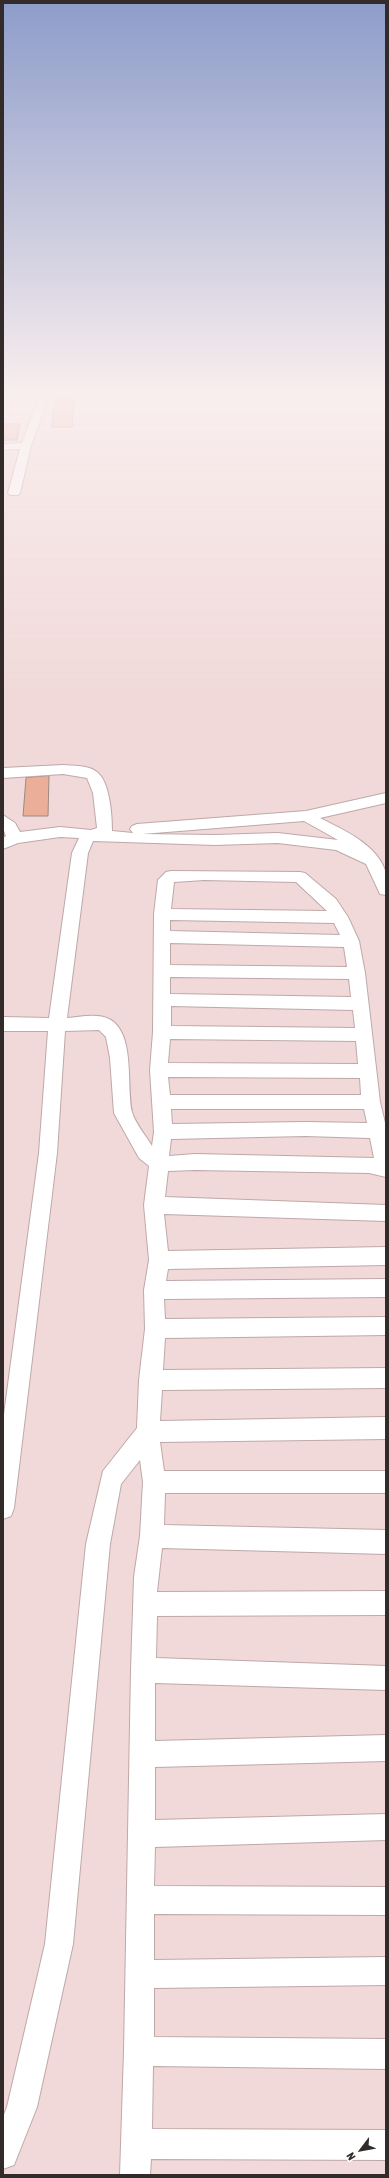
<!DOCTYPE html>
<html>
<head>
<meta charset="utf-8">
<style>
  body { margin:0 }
  #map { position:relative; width:389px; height:2178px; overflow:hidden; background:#f1d9d9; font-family:"Asap Condensed",sans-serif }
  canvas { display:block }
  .frame { position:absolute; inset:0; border:4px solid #332a2a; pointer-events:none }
  .north { position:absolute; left:341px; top:2130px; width:40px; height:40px; -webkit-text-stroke:3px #fff; paint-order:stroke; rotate:238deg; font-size:11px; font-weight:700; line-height:16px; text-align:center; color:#332a2a }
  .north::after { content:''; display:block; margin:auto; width:14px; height:18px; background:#332a2a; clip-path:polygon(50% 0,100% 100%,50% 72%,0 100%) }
</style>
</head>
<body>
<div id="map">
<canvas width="389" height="2178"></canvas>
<div class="frame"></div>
<div class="north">N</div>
</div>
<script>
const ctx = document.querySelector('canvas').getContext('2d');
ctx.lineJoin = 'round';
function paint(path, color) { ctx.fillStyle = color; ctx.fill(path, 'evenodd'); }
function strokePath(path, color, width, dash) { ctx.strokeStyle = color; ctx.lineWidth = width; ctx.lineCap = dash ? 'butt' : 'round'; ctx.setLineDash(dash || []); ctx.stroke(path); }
const building = new Path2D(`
  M56,396H75L72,427H52Z
  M3,424H20L17,440H3Z
  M49,776L48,816H23L26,778Z`);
const minor = new Path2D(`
  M39,396H49L31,446L20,493L18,495H10L8,493L20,449L3,450V444L22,443Z
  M63,765C74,766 88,765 97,772C110,782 112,816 112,831L133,833L130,829L132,826L137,824L306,811L386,793V803L320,818C344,830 378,845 386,873C388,880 386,889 386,895L380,894L366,864L336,850L278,843L215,845L93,841L88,853L67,1018C79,1017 98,1013 109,1019C136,1033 126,1087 132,1112C135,1123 146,1136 152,1146L154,1132L150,1070L153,1032L154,914L158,880L166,872L171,871L300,872L305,873L336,899L348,917L359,941L365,973L380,1102L386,1127V1177L369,1173L195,1170L168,1171L165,1197L386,1205V1221L164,1214L168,1251L386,1247V1265L168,1269L166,1281L386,1279V1297L164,1299L165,1319L386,1317V1335L165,1338L163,1370L386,1368V1388L162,1390L160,1421L386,1417V1439L160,1442L164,1471H386V1493H165L164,1525L386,1530V1554L162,1548L157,1592L386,1591V1615L157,1616L156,1658L386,1666V1690L155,1683V1741L386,1735V1761L155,1767V1820L386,1814V1840L155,1847L154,1886L386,1887V1915L154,1914V1960L386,1957V1985L154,1988V2037L386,2039V2069L153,2066L152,2129L386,2130V2160L151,2159L150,2175H120L124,2051L131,1670L134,1577L140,1536L143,1482L140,1460L121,1484L110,1544L73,1944L37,2107L14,2165L3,2169V2117L7,2107L45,1944L86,1544L103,1471L137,1428L139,1380L145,1329L144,1290L149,1260L144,1205L149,1166L139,1158L114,1113L110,1058L106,1037L99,1030L65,1031L57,1153L14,1508L11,1516L3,1519V1422L39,1153L48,1031H3V1017L49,1018L72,853L79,838L60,837L18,843L3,849V838L6,836L3,828V815L15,823L20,832L60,827L91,830L97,828L93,793L87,778L63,774L3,778V768ZM304,821L338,840L278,833L215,835L142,834ZM204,880L296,882L327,911L171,909L174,882ZM170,920L334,923L340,935L170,931ZM170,943L344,947L347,967L170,965ZM170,977L349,979L351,997L170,994ZM171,1006L353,1010L355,1028L171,1026ZM170,1039L356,1041L358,1064L168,1063ZM168,1077L360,1078L361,1095H170ZM171,1109H364L367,1123L305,1122L172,1124ZM305,1136L370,1138L374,1158L195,1154L169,1156L171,1139Z`);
paint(building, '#ebaf99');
strokePath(building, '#9c8880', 1);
strokePath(minor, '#bfa8a8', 2);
paint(minor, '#fff');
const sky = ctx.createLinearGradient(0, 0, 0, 701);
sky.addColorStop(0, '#8d9cca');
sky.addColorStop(0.56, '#f9eeee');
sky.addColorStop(1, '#f9eeee00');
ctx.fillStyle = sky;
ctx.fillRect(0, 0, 389, 701);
</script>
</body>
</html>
